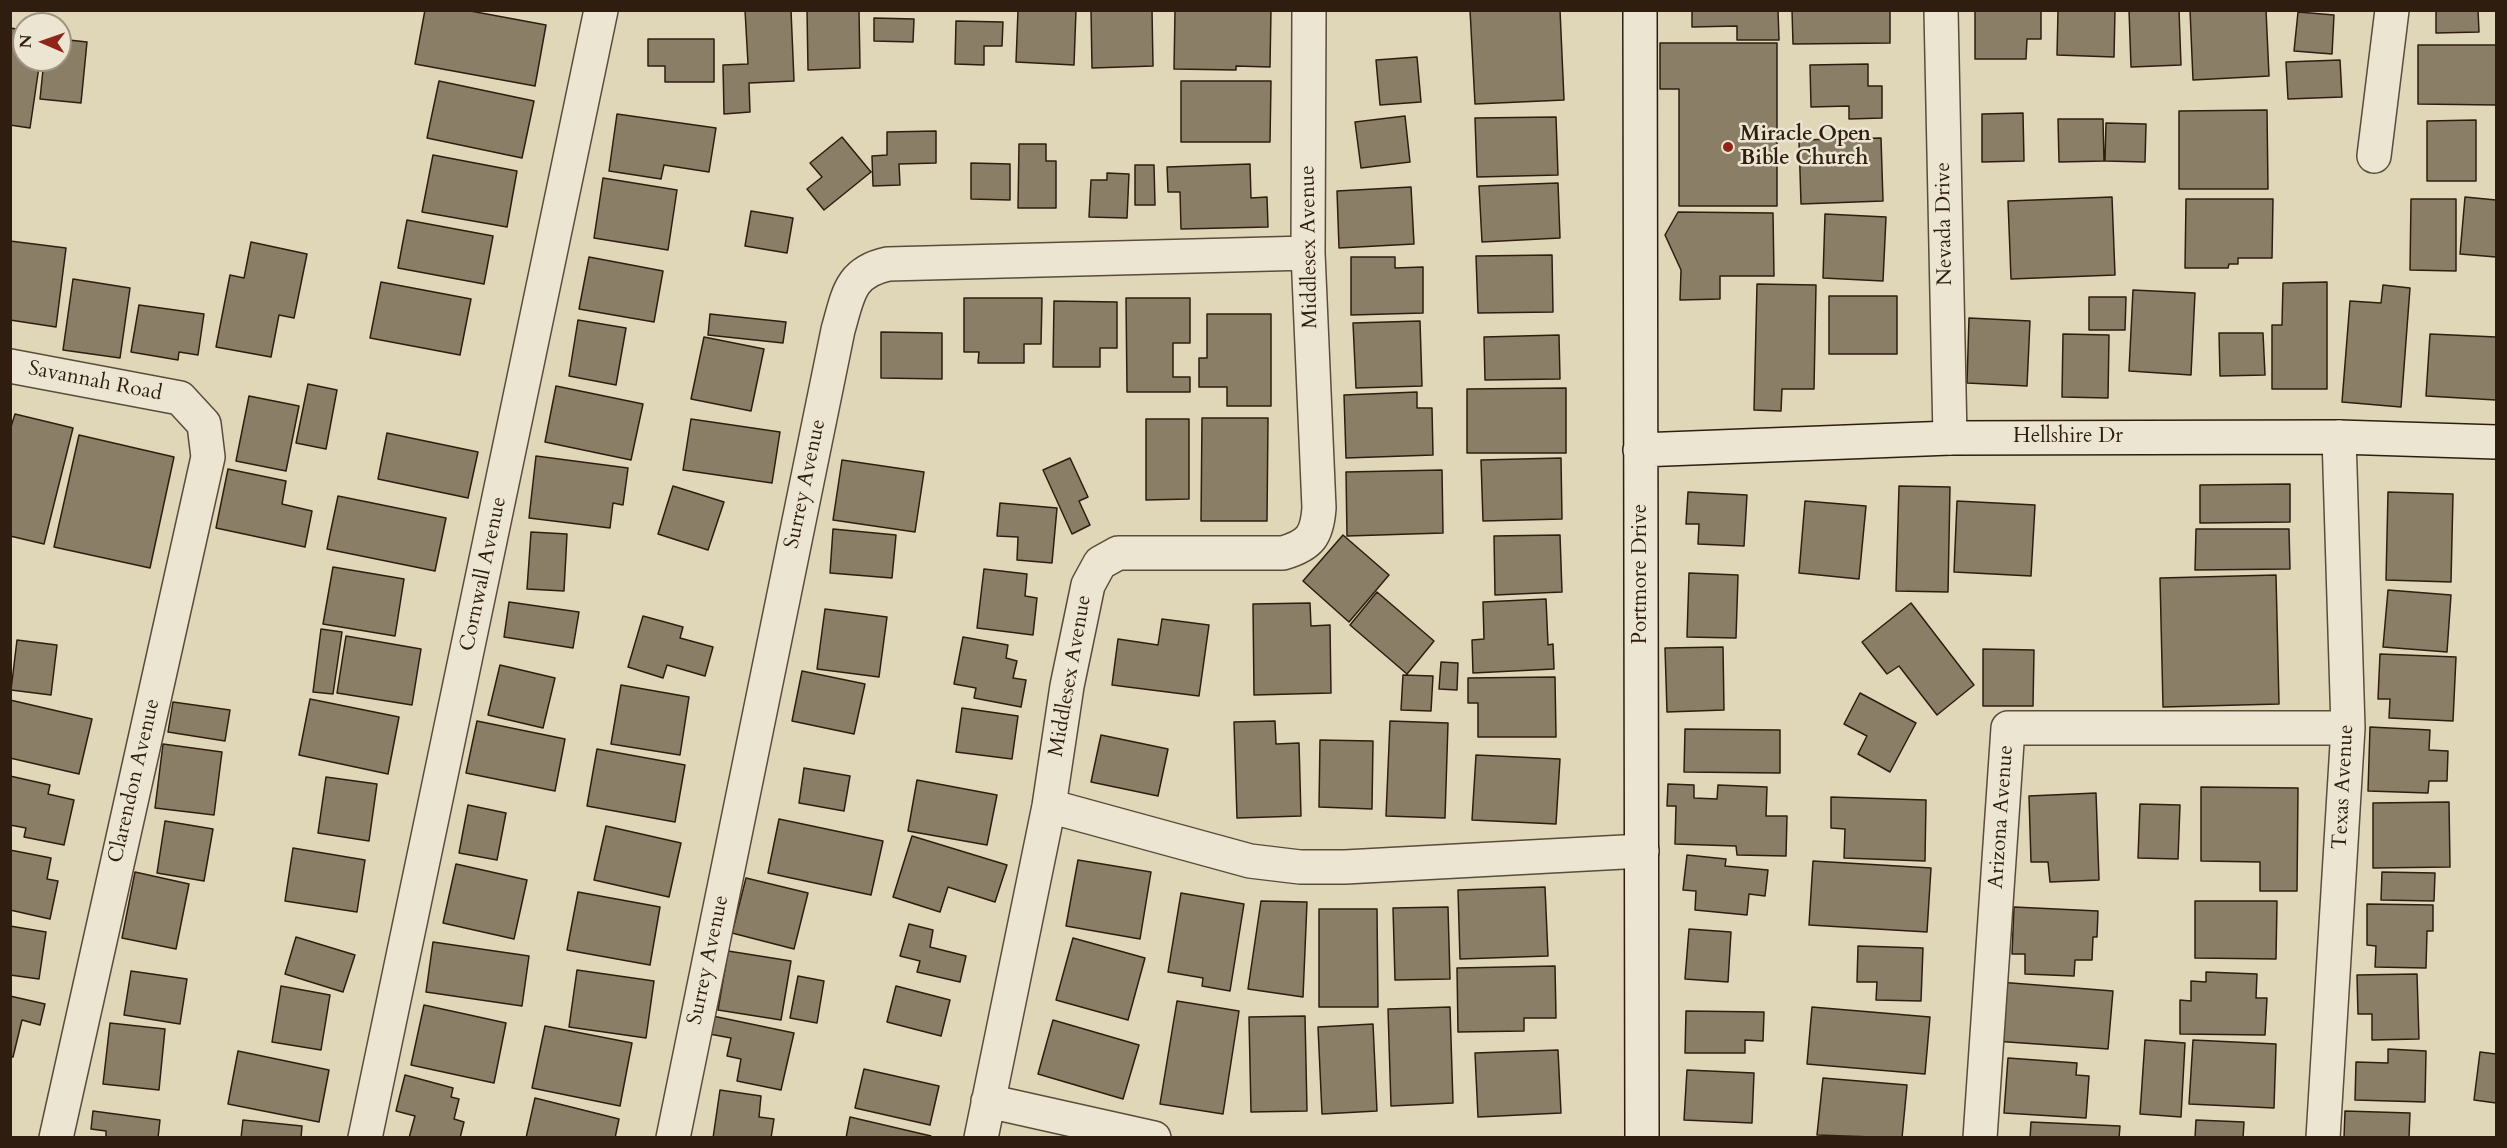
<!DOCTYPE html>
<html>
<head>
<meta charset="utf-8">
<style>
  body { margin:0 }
  #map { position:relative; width:2507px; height:1148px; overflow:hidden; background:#e0d7b9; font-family:Cardo,serif }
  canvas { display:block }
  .frame { position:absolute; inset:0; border:12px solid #2f1e0f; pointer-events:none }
  .north { position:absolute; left:12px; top:12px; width:60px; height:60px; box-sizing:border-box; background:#ebe5d2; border:2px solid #a09584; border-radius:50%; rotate:272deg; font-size:16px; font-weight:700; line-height:24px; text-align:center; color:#2f1e0f }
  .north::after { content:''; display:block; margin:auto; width:21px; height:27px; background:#8f2418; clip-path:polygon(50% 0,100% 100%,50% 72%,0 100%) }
</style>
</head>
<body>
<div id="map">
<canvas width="2507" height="1148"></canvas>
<div class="frame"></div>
<div class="north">N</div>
</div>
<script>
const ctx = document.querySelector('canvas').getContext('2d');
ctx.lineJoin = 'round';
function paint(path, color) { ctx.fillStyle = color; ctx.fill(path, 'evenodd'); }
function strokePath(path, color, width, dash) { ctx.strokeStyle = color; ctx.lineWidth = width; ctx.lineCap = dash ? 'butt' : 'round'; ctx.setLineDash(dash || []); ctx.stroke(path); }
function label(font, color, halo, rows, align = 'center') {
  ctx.font = font + ' Cardo,serif'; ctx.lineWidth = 5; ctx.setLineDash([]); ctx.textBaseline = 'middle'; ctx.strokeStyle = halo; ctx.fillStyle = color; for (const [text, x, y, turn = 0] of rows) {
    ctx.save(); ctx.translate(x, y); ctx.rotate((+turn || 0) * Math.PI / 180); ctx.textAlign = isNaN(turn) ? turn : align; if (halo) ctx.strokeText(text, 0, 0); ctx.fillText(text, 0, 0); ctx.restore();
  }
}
const building = new Path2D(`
  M425,10H465L546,25L535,86L415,64Z
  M745,10H791L794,81L749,83L750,112L724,114L723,65L748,64Z
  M807,10H859L860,68L808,70Z
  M1018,10H1076L1074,65L1016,62Z
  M1091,10H1152L1153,66L1092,68Z
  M1175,10H1271L1270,67L1236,66V70L1174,69Z
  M1470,10H1560L1564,100L1475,104Z
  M1692,10H1778L1779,40H1737V26L1692,27Z
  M1792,10H1890V43L1793,44Z
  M1975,10H2041V39H2027L2026,59H1975Z
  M2058,10H2115L2114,57L2057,55Z
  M2129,10H2179L2181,65L2131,67Z
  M2190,10H2266L2269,76L2193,80Z
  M2436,10H2478L2479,32L2436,33Z
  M2298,12L2334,15L2332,54L2294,51Z
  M874,18L914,19L913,42L874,41Z
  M956,21L1003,22L1002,46H984V65L955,64Z
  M10,28L24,30V60H40L30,128L10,125Z
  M60,39L87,42L81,103L40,99L44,60H60Z
  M648,39H714V82H665V66H648Z
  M1660,43H1777V206H1679V89H1660Z
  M2418,45H2496V105L2418,104Z
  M1417,57L1421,102L1380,105L1376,60Z
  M2340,60L2342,97L2288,99L2286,62Z
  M1868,64V86H1882V118L1849,119V106L1811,107L1810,65Z
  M439,81L534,101L522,158L427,138Z
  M1181,81H1271L1270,142H1181Z
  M2267,110L2268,189H2179V111Z
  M2023,113L2024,161L1982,162V114Z
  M617,114L716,128L709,172L664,165L661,179L609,171Z
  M1405,116L1410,162L1361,168L1355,122Z
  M1556,117L1558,175L1477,177L1475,118Z
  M2058,119H2103L2104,161L2059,162Z
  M2476,120V181H2427V121Z
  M2106,123L2146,124L2145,162L2105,161Z
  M936,131V163L899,164L900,185L873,186L872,156L887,155V132Z
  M842,137L871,172L824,210L807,189L822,177L810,163Z
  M1881,138L1883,201L1801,204L1799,140Z
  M1019,144H1046V161H1056V208H1018Z
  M433,155L517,171L507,227L422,212Z
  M971,163L1010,164V200L971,199Z
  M1250,164L1251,198L1267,197L1268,227L1181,229L1180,192H1168L1167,167Z
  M1135,165H1154L1155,205H1135Z
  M1107,173L1129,174L1127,218L1089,217L1091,180H1107Z
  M603,178L677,190L668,250L594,238Z
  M1558,183L1560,238L1482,242L1479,186Z
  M1411,187L1414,244L1339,248L1337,191Z
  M2112,197L2115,275L2011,279L2008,201Z
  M2465,197L2496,200V257L2460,254Z
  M2186,199H2273L2272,258H2238V264H2229L2228,268H2185Z
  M2411,199H2456V271L2410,270Z
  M751,211L793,218L787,253L745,246Z
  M1678,212L1773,213L1774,276H1720V299L1680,300L1681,270L1665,235Z
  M1825,214L1886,217L1883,281L1823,278Z
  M407,220L493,236L484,284L398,268Z
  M10,241L66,248L56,327L10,320Z
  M251,242L307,254L294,318L279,315L271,357L216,347L230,275L244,278Z
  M1552,255L1553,312L1478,313L1476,256Z
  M589,257L663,271L654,322L579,309Z
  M1351,257H1395V268L1423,267V313L1351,315Z
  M73,279L130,288L120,358L63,350Z
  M381,282L471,299L460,355L370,338Z
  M2327,282V389H2272V325H2282L2283,283Z
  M1757,284L1816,285L1814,389H1782L1781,411L1754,410Z
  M2383,285L2410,288L2401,407L2342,402L2350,301L2381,303Z
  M2133,290L2195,293L2191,375L2129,371Z
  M1829,296H1897V354H1829Z
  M2089,297H2126L2125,330H2089Z
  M964,298H1042L1041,344H1024V363H978L979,352H964Z
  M1126,298H1190V343H1173V377H1190V392H1127Z
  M1054,301L1117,302V348H1100V367H1053Z
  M139,305L204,314L198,355L179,352L178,360L131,352Z
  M710,314L786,322L783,343L708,335Z
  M1207,314H1271V406H1227V387H1199V358H1207Z
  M1969,318L2030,321L2027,386L1967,383Z
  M578,320L626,328L616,385L569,376Z
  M1420,321L1422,386L1356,388L1353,323Z
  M881,332L942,333V379L881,378Z
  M2219,333H2263L2265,375L2220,376Z
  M2063,334L2109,335L2108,398L2062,397Z
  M2430,334L2496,337V400L2426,396Z
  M1559,335L1560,379L1485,380L1484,337Z
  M704,337L764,349L751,411L691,399Z
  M308,384L337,390L326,449L296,443Z
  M556,386L643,404L631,460L545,442Z
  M1566,388V453H1467V389Z
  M1417,392V408H1432L1433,455L1346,458L1344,395Z
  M249,396L299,406L286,471L236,461Z
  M15,414L73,428L44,544L10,536V430Z
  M1202,418H1268L1267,521H1201Z
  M691,419L780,432L772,483L683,470Z
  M1146,419H1189V499L1146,500Z
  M387,433L478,452L468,498L378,479Z
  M79,435L174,457L150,568L54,547Z
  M536,456L628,468L623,505L613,503L610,528L529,518Z
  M1070,458L1088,497L1079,501L1090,525L1072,534L1043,470Z
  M1561,458L1562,519L1483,521L1481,460Z
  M842,460L924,472L915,532L833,520Z
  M228,469L286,481L282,504L312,511L305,547L216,528Z
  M1442,470L1443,533L1347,536L1346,472Z
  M2290,484V522L2200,523V485Z
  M673,486L724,502L708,550L658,534Z
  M1899,486L1950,487L1948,592L1896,591Z
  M1688,492L1747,495L1744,546L1698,544L1699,524H1686Z
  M2388,492L2453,494L2451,582L2386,580Z
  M338,496L446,518L435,571L327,549Z
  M1805,501L1866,506L1859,579L1799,573Z
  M1957,501L2035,505L2031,576L1954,572Z
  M1000,503L1057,508L1052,563L1017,560L1018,537L997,536Z
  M833,529L896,535L892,578L830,573Z
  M2196,529H2289L2290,569L2195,570Z
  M531,532L567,534L564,591L527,589Z
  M1343,535L1389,575L1349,622L1303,581Z
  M1560,535L1562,592L1495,595L1494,536Z
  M333,567L404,579L395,636L323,624Z
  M984,569L1027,574L1025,596L1037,598L1033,635L977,628Z
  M1689,573L1738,575L1736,638L1687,637Z
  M2276,575L2279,704L2163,707L2160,578Z
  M2388,590L2451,595L2447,652L2383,647Z
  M1377,592L1434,641L1407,674L1350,625Z
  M1546,599L1548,645L1553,644L1554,669L1473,673L1472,640L1484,639L1483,602Z
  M509,602L579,612L573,648L504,637Z
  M1310,603L1311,626L1330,625L1331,693L1254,695L1253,604Z
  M1911,603L1974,685L1937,715L1899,666L1887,674L1862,642Z
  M825,609L887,617L879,677L817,669Z
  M643,616L683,627L680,638L713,647L705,676L667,665L663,678L628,667Z
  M1162,619L1209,625L1199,696L1112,685L1118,639L1158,645Z
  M321,629L342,632L333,694L313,692Z
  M346,636L421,649L412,705L337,693Z
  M963,637L1008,645L1006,658L1017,661L1013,678L1026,680L1021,707L974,698L976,688L954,684Z
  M17,640L57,645L51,695L11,690Z
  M1723,647L1724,710L1667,712L1665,648Z
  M1983,649L2034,650L2033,706H1983Z
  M2380,654L2456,657L2453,721L2389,718L2390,699H2378Z
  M1441,662L1458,663L1457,690L1439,689Z
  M500,665L555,678L543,728L488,715Z
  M802,671L865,684L854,734L792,721Z
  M1403,675L1433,676L1431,711L1401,710Z
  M1555,677L1556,737H1478V703H1468V678Z
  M621,685L689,697L680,755L611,744Z
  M1860,693L1916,723L1890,772L1858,754L1867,736L1844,724Z
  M310,699L399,717L388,774L299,755Z
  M10,700L92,719L79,774L10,758Z
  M173,702L230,710L225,741L168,732Z
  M962,708L1018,716L1012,759L956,752Z
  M477,721L565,739L555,791L466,773Z
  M1275,721L1276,744L1299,743L1301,816L1237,818L1234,722Z
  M1390,721L1448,723L1445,818L1386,816Z
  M2370,727L2430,730L2429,750L2448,751L2447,781H2429L2428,793L2368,791Z
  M1685,729L1780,730V773L1684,772Z
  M1101,735L1168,749L1158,796L1091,782Z
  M1320,740L1373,741L1372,809L1319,807Z
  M163,744L222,752L214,815L155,808Z
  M597,749L685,765L675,822L587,806Z
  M1476,755L1560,759L1556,824L1472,820Z
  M804,768L850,776L844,811L799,803Z
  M10,776L50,785L48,794L74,800L64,845L24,837L26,828L10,825Z
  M326,777L377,784L369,841L318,833Z
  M917,780L997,795L987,845L908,831Z
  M1668,784L1694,785V798L1717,799L1718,785L1767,787L1766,816H1787L1786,856L1737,855L1736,846L1675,844L1676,806H1667Z
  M2201,787L2298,788L2297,891H2260V862L2201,861Z
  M2096,793L2099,880L2050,882L2048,862H2031L2029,796Z
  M1831,797L1926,800L1925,861L1844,858L1845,829L1831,828Z
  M2449,802L2450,867L2373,868V803Z
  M2140,804L2180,805L2178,859L2138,858Z
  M468,805L506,813L497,860L459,853Z
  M779,819L883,841L871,895L768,873Z
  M165,821L213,829L204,881L157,873Z
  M606,826L681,843L669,897L594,880Z
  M912,836L1007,865L995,902L948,887L940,912L893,897Z
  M293,848L365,860L357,912L285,901Z
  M10,850L51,858L47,879L58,881L50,919L10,910Z
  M1687,855L1726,859L1725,866L1768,870L1765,896L1749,894L1747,915L1695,910L1696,891L1683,890Z
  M1078,860L1151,872L1140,939L1066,926Z
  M1813,861L1931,868L1927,932L1809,925Z
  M456,864L527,880L514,939L443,923Z
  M135,872L189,884L176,949L122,938Z
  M2382,872L2435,873L2434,901L2381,900Z
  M746,878L808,893L794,949L732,933Z
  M1545,887L1548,956L1460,959L1458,890Z
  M578,892L660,907L650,965L567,950Z
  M1181,893L1244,904L1230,991L1202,986L1203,978L1168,972Z
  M1261,901L1307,902L1303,997L1248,989Z
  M2195,901H2277L2276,959L2195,958Z
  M2367,904L2433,905V931H2427L2426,968L2375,967L2376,946L2367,945Z
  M1448,907L1450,979L1395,980L1393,908Z
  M2014,907L2098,911L2097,937H2093L2092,960H2075L2074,976L2025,974V954H2012Z
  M1319,909H1377L1378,1007H1319Z
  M909,924L933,930L930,947L966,956L960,982L917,972L920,961L900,956Z
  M10,926L46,932L39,979L10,975Z
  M1689,929L1731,932L1728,982L1685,979Z
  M296,937L355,955L343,992L285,974Z
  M1073,938L1145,958L1128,1020L1056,1000Z
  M433,942L529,956L522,1006L426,992Z
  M1858,946L1923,948L1921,1001L1876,1000L1877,982H1857Z
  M728,951L791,961L781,1020L718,1010Z
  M1555,966L1556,1018H1524V1031L1458,1032L1457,968Z
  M577,970L654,981L646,1038L569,1027Z
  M131,971L187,979L180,1024L124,1015Z
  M2206,972L2257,974L2256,998H2267L2265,1035L2180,1034V1000L2191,1001V981L2206,982Z
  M2417,974L2419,1039L2372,1040V1014H2358L2357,975Z
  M798,976L824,981L817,1023L790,1018Z
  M1999,982L2113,991L2108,1049L1994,1041Z
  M281,986L330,995L321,1050L272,1042Z
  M896,986L950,1000L941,1036L887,1022Z
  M10,996L45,1004L40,1025L22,1020L13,1057H10Z
  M1177,1001L1239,1011L1223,1114L1160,1104Z
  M424,1005L506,1023L494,1083L411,1065Z
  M1450,1007L1453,1103L1391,1106L1388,1009Z
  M1812,1007L1930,1017L1925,1074L1807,1064Z
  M1686,1011L1764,1012L1763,1041L1745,1040V1053H1685Z
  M708,1015L794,1033L781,1090L737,1081L741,1059L727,1056L731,1038L704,1033Z
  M1305,1016L1307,1111L1251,1112L1249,1017Z
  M1053,1020L1139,1045L1123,1099L1038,1074Z
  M110,1023L165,1029L159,1090L103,1084Z
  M1373,1024L1377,1111L1322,1114L1318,1027Z
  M545,1026L632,1043L620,1106L532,1088Z
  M2145,1040L2185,1043L2181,1117L2140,1114Z
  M2193,1040L2276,1044L2274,1108L2189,1104Z
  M2388,1049L2426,1051L2425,1102L2355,1100L2356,1062L2388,1063Z
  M1558,1050L1561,1113L1478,1117L1475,1053Z
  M238,1051L329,1070L319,1122L228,1104Z
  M2480,1052L2496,1054V1103L2474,1100Z
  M2008,1058L2077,1063L2076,1075L2089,1076L2086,1118L2004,1113Z
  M864,1069L939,1086L930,1125L855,1108Z
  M1687,1070L1754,1073L1752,1123L1684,1120Z
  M405,1075L453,1088L451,1097L459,1099L454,1119L464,1122L460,1138H409L415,1116L396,1111Z
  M1823,1078L1907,1085L1902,1138L1817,1135Z
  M720,1090L761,1096L759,1117L774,1119L771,1138H713Z
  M535,1098L619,1119L615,1138H526Z
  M93,1111L160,1120L158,1138H106V1131L91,1129Z
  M2345,1111L2410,1113L2409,1138H2344Z
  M850,1117L931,1136V1138H846Z
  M243,1120L302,1126L301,1138H241Z
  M2196,1120L2244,1122L2243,1138H2195Z
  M2031,1122L2120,1126L2119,1138H2030Z`);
const street = new Path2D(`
  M1941,10L1950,438
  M2374,156L2392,10
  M10,366L180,398L204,424L208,457L56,1138
  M1049,806L1250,861L1300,867H1345L1642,851
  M988,1101L1154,1138
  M365,1138L601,10
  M673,1138L838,330C848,296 849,272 888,264L1308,253
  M981,1138L1049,806L1067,686L1088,585L1100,563L1118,553H1283C1310,545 1317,536 1319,508L1308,253L1309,10
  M1980,1138L2008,728H2348
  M2323,1138L2348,728L2339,437`);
const secondary = new Path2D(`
  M1640,10L1642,1138
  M1640,450L1950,438L2339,437L2496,442`);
const markers = [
  [1728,147,6,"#8f2418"]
];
const poiNames = [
  ["Miracle Open",1740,135],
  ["Bible Church",1740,159]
];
const streetNames = [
  ["Nevada Drive",1945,224,-91],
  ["Middlesex Avenue",1310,247,-91],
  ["Savannah Road",95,382,11],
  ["Hellshire Dr",2068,437],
  ["Surrey Avenue",806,484,-78],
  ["Cornwall Avenue",484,574,-78],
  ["Portmore Drive",1641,574,-90],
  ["Middlesex Avenue",1071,676,-80],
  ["Clarendon Avenue",135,781,-77],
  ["Texas Avenue",2344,787,-87],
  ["Arizona Avenue",2002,817,-86],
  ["Surrey Avenue",709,960,-78]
];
paint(building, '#8b7e67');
strokePath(building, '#2f1e0f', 1.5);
strokePath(street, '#5b4c3a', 36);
strokePath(secondary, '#2f1e0f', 36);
strokePath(street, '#ebe5d2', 33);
strokePath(secondary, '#ebe5d2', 33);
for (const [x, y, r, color] of markers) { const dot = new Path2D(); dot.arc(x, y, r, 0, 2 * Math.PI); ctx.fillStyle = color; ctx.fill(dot); strokePath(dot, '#ebe5d2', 2); }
label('bold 21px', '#2f1e0f', '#ebe5d2', poiNames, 'left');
label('21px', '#2f1e0f', '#ebe5d2', streetNames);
</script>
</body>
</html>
